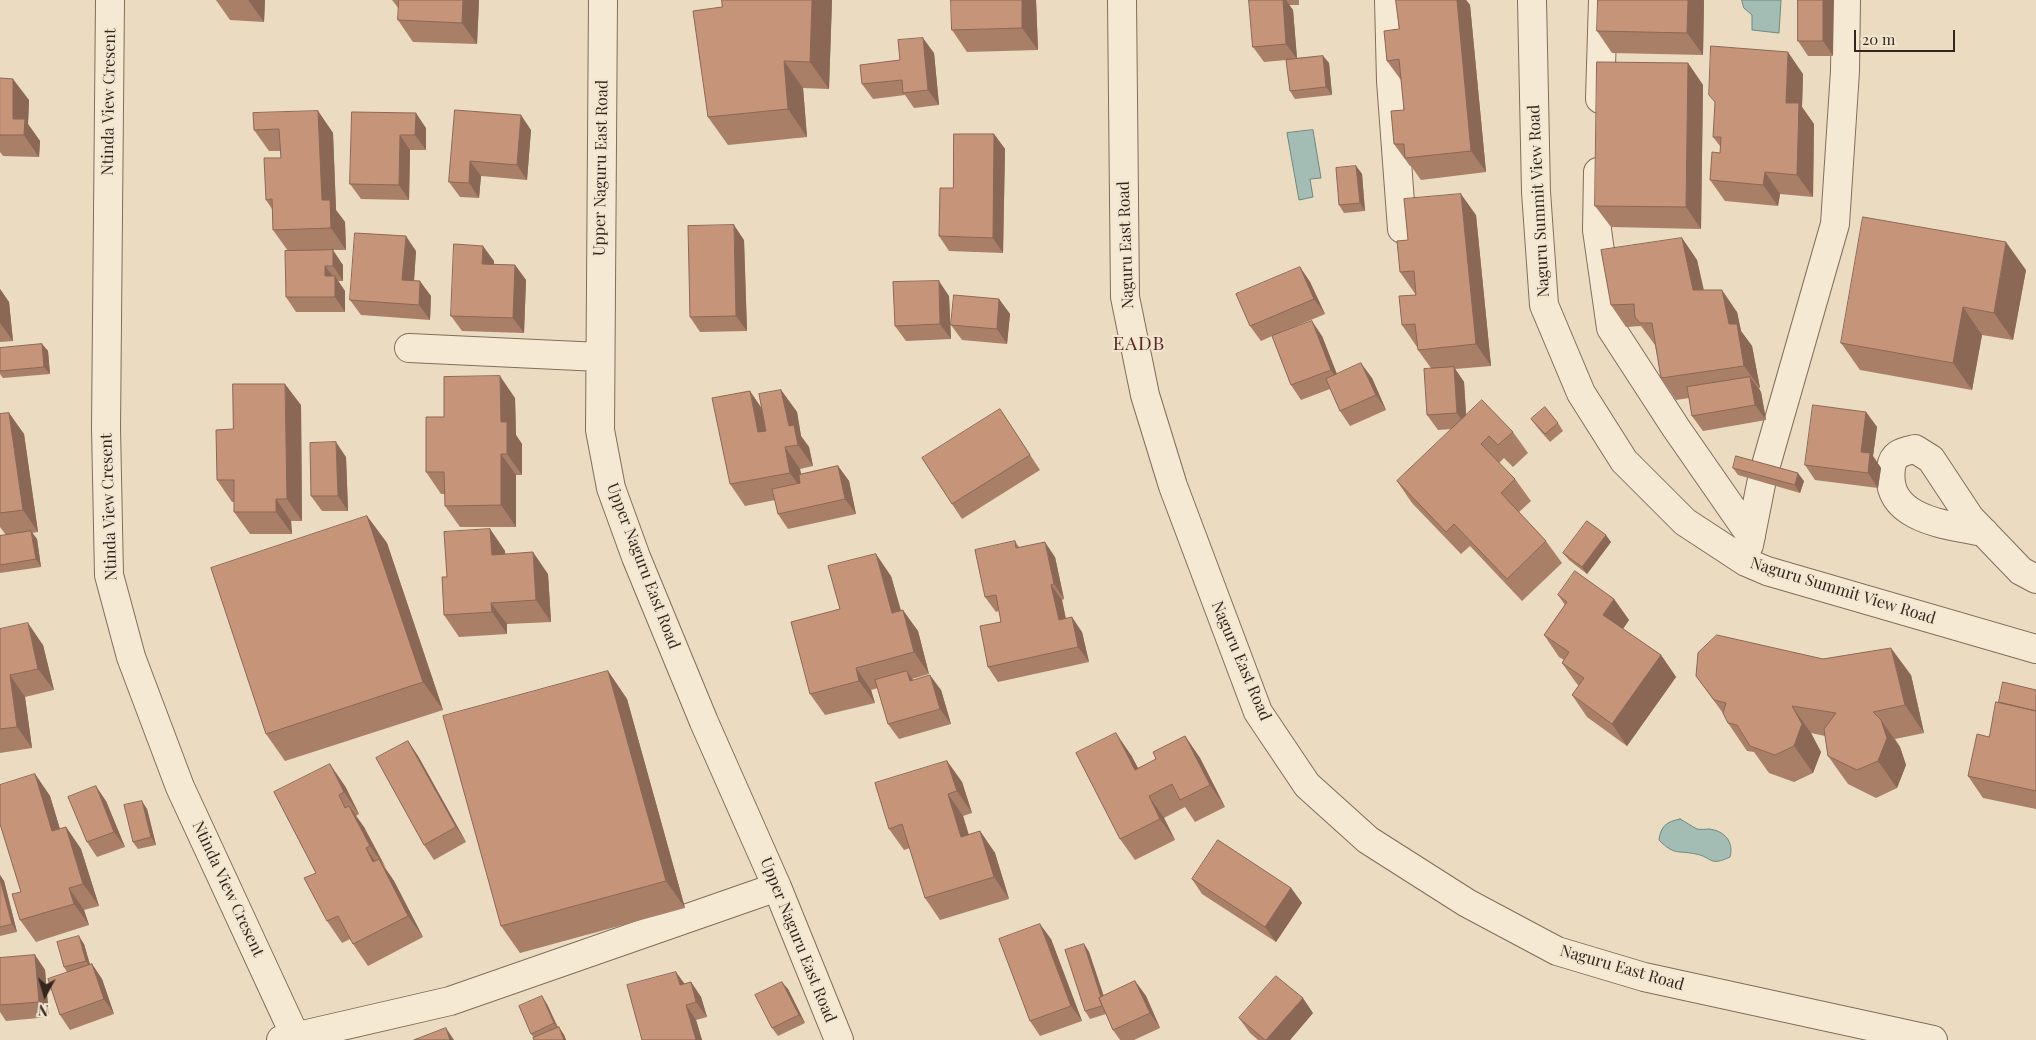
<!DOCTYPE html>
<html>
<head>
<meta charset="utf-8">
<style>
  body { margin:0 }
  #map { position:relative; width:2036px; height:1040px; overflow:hidden; background:#eadbc1; font-family:"Playfair Display",serif }
  canvas { display:block }
  .north { position:absolute; left:20px; top:970px; width:50px; height:50px; -webkit-text-stroke:4px #f2e6d0; paint-order:stroke; rotate:186deg; font-size:14px; font-weight:700; line-height:20px; text-align:center; color:#33261d }
  .north::after { content:''; display:block; margin:auto; width:18px; height:22px; background:#33261d; clip-path:polygon(50% 0,100% 100%,50% 72%,0 100%) }
  .scale { position:absolute; left:1854px; top:30px; width:101px; height:22px; box-sizing:border-box; border:2px solid #33261d; border-top:0; padding-left:6px; font-size:15px; line-height:18px; white-space:nowrap; color:#33261d; -webkit-text-stroke:4px #f2e6d0; paint-order:stroke }
</style>
</head>
<body>
<div id="map">
<canvas width="2036" height="1040"></canvas>
<div class="north">N</div>
<div class="scale">20 m</div>
</div>
<script>
const ctx = document.querySelector('canvas').getContext('2d');
ctx.lineJoin = 'round';
function paint(path, color) { ctx.fillStyle = color; ctx.fill(path, 'evenodd'); }
function strokePath(path, color, width, dash) { ctx.strokeStyle = color; ctx.lineWidth = width; ctx.lineCap = dash ? 'butt' : 'round'; ctx.setLineDash(dash || []); ctx.stroke(path); }
function label(font, color, halo, rows, align = 'center') {
  ctx.font = font + ' "Playfair Display",serif'; ctx.lineWidth = 4; ctx.setLineDash([]); ctx.textBaseline = 'middle'; ctx.strokeStyle = halo; ctx.fillStyle = color; for (const [text, x, y, turn = 0] of rows) {
    ctx.save(); ctx.translate(x, y); ctx.rotate((+turn || 0) * Math.PI / 180); ctx.textAlign = isNaN(turn) ? turn : align; if (halo) ctx.strokeText(text, 0, 0); ctx.fillText(text, 0, 0); ctx.restore();
  }
}
const water = new Path2D(`
  M1742,0H1781L1779,33L1752,30V15L1744,8Z
  M1313,130L1321,178L1310,179L1313,197L1299,200L1287,133Z
  M1680,819C1686,822 1691,826 1697,829C1701,830 1706,829 1709,829C1725,831 1734,842 1730,857C1709,867 1712,857 1696,854C1677,850 1675,856 1659,840C1661,826 1666,822 1680,819Z`);
const minor = new Path2D(`
  M110,0L106,428L109,575L131,657L180,787L297,1040
  M603,0L600,430L611,488L636,557L704,722L777,887L839,1040
  M1122,0L1125,297L1145,395L1173,486L1258,712L1307,785L1368,840L1467,903L1557,951L1644,977L1933,1040
  M1389,0L1391,81L1402,229
  M1532,0L1536,192L1544,305L1581,393L1624,461L1685,522L1746,562L1767,571L2036,649
  M1600,99L1603,0
  M1598,172L1597,230L1611,328L1676,428L1751,536
  M409,348L600,357
  M1984,532C1947,525 1884,520 1891,468C1893,453 1902,452 1915,449L1931,459L1970,518L2021,571L2036,579
  M1749,545L1762,479L1835,224L1845,71L1846,0
  M281,1040L450,1001L777,887`);
const wall = new Path2D(`
  M216,0H265L264,22L230,20Z
  M392,0H479L477,44L413,42L398,20L399,9Z
  M832,0L829,89L803,88L807,137L728,145L708,117Z
  M1036,0L1038,50L967,52L952,30Z
  M1249,0H1299V5H1289L1293,10L1297,58L1323,56L1329,63L1332,95L1295,99L1290,91L1286,60L1264,62L1253,47Z
  M1396,0H1466L1470,5L1486,172L1421,180L1411,166H1410L1394,144L1404,110L1401,80L1387,61L1399,29Z
  M1704,0L1703,55L1612,53L1597,31Z
  M1798,0L1833,56H1808L1798,41Z
  M934,53L939,105L914,108L905,95L873,99L862,84L900,60Z
  M1688,63L1703,85L1701,229L1611,227L1595,206Z
  M1803,74L1802,107L1814,124L1813,197L1780,194L1778,206L1725,201L1710,180L1720,153V146L1713,137Z
  M0,78L29,100L28,124L40,141L39,157L3,156L0,152Z
  M455,110L531,130L527,180L481,176L479,198L460,197L449,182Z
  M318,111L333,133L336,210L345,222L346,250H327L343,265V281H338L345,291V312H296L286,297L288,251L273,230L272,209L266,200L281,158L280,151H269L254,130Z
  M352,112L426,128V150H410L409,200L361,199L350,184Z
  M994,134L1005,149L1003,253L949,251L939,236L953,188Z
  M1356,166L1362,174L1365,211L1344,213L1339,205Z
  M1476,215L1491,366L1455,369L1464,382L1466,415L1513,432L1528,453L1513,467L1504,458L1499,463L1515,479L1531,501L1519,512L1546,541L1562,563L1522,601L1470,546L1461,554L1412,503L1397,481L1452,429L1438,430L1427,415L1431,368L1418,350V347H1417L1402,325L1416,295L1400,272Z
  M1682,238L1697,260L1704,290L1737,312L1741,331L1752,346L1760,388H1759L1761,392L1766,420L1703,431L1692,416L1689,398L1676,400L1661,378L1655,345L1641,326L1626,327L1611,305Z
  M744,240L747,331L700,332L690,317Z
  M416,251L414,281L431,296L430,320L361,315L350,300Z
  M494,261V265H515L526,280L524,333L462,331L451,316Z
  M1300,267L1310,282L1325,314L1273,336H1322L1337,374L1372,378L1386,410L1350,426L1340,411L1330,389L1301,400L1291,385L1272,336L1261,341L1250,326Z
  M2026,270L2013,340L1982,335L1972,390L1860,370L1841,343Z
  M0,289L9,302L13,341L0,342Z
  M949,296L951,339L906,341L895,326Z
  M999,299L1010,314L1007,344L962,340L951,325Z
  M42,344L48,351L50,374L3,378L0,374V348Z
  M781,390L797,412L801,436L809,447L813,466L800,469L801,474L838,466L849,481L856,514L788,529L778,514L775,500L745,506L730,484L762,408Z
  M515,398L516,435L522,444V475H516V527H460L445,506V494H441L426,472L444,417Z
  M301,405L302,521H291L292,534H250L234,512V502H232L217,480L233,429Z
  M1866,412L1877,427L1873,456L1881,468L1878,488L1815,480L1805,465Z
  M9,413L24,434L38,532L32,533L37,539L41,567L0,573V536L6,535L0,527V414Z
  M1531,419L1558,423L1563,431L1550,442L1537,427Z
  M1010,424L1040,470L962,519L952,504Z
  M346,457L348,511H322L311,496Z
  M1733,468L1804,481L1800,493L1738,475Z
  M367,516L387,543L443,710L285,761L266,734Z
  M490,529L505,551V554L548,574L551,622L507,624V634L459,637L444,615L447,577Z
  M1015,541L1019,547L1055,557L1064,599L1062,600L1066,619L1082,632L1089,662L998,682L988,667L1001,622L999,611L996,612L985,597Z
  M1611,542L1587,574L1569,560L1563,553Z
  M891,576L901,610L918,631L929,674L912,679L913,680L941,690L951,724L899,739L888,724L878,688L871,690L875,703L825,715L810,694L840,609Z
  M1558,595L1614,599L1629,620L1623,629L1661,655L1676,677L1627,746L1587,717L1572,695L1579,686L1577,684L1562,663L1564,660L1559,657L1544,635L1565,605Z
  M0,629L43,645L54,690L25,697L32,748L0,753Z
  M1823,659L1911,675L1924,733L1895,739L1900,747L1906,765L1897,788L1876,798L1848,784L1828,756L1825,736L1811,733L1821,752L1813,773L1794,782L1769,773L1754,752L1747,751L1728,723L1725,716L1696,676Z
  M608,671L627,699L685,908L520,953L501,926Z
  M2036,690V809L1983,798L1968,776L1989,737L1999,702Z
  M1185,736L1200,758L1225,807L1195,822L1185,807L1164,818L1175,840L1135,860L1120,839L1131,755L1138,768L1156,759Z
  M408,741L418,756L466,842L434,860L424,845Z
  M947,761L962,782L972,813L963,816L969,835L980,831L995,853L1009,899L940,920L925,898L910,848L904,850L889,829Z
  M35,774L50,796L60,829L66,827L81,849L99,906L84,910L89,925L36,942L20,920L21,892Z
  M345,786L359,814L356,816L364,827L385,868L394,881L423,937L368,966L353,944L350,939L342,943L327,921L316,873L274,792Z
  M106,801L125,847L97,857L87,842Z
  M147,809L156,845L138,849L133,842Z
  M0,875L4,881L17,932L0,936Z
  M1192,879L1291,888L1302,903L1276,942L1202,894Z
  M1051,939L1082,1021L1040,1036L1030,1021Z
  M84,944L90,964H92L102,979L114,1014L70,1030L60,1015L67,972L64,967Z
  M1084,944L1089,952L1104,996L1135,981L1146,996L1160,1028L1134,1040H1120L1113,1030L1106,1014L1090,1019L1085,1011Z
  M35,955L45,970L49,1017L6,1021L0,1012V958Z
  M691,982L701,997L707,1017L696,1020L702,1040H642L685,984Z
  M788,989L805,1023L778,1036L772,1028Z
  M547,1004L558,1027L564,1035L566,1040H534V1038L531,1034Z
  M1313,1013L1290,1040H1258L1250,1033L1239,1018Z`);
const shadedWall = new Path2D(`
  M248,0H265L264,22Z
  M463,0H479L477,44L462,23Z
  M812,0H832L829,89L810,62Z
  M1022,0H1036L1038,50L1022,28Z
  M1283,0H1286L1293,10L1297,59L1286,44Z
  M1457,0H1466L1470,5L1486,172L1471,151Z
  M1688,0H1704L1703,55L1687,33Z
  M1823,0H1834L1833,56L1823,41Z
  M923,38L934,53L939,105L928,90Z
  M1788,52L1803,74L1802,107L1814,124L1813,197L1797,175L1786,103Z
  M1323,56L1329,63L1332,95L1326,87Z
  M784,61L803,88L807,137L788,109Z
  M1688,63L1703,85L1701,229L1686,207Z
  M13,79L29,100L28,124L40,141L39,157L13,119Z
  M318,111L333,133L336,210L345,222L346,250L331,228L322,200Z
  M416,113L426,128V150L415,135Z
  M521,115L531,130L527,180L517,165Z
  M994,134L1005,149L1003,253L993,238Z
  M400,135L410,150L409,200L399,185Z
  M470,161L481,176L479,198L469,183Z
  M1356,166L1362,174L1365,211L1360,203Z
  M1765,172L1780,194L1778,206L1763,185Z
  M1461,194L1476,215L1491,366L1476,344Z
  M734,225L744,240L747,331L736,316Z
  M406,236L416,251L413,295L402,280Z
  M1682,238L1697,260L1708,311L1693,290Z
  M2006,242L2026,270L2013,340L1994,313Z
  M483,246L494,261L493,279L482,264Z
  M333,250L343,265V281L333,266Z
  M515,265L526,280L524,333L513,318Z
  M325,266L335,279V276L345,291V312L335,297L325,276Z
  M1300,267L1310,282L1325,314L1314,299Z
  M420,281L431,296L430,320L419,305Z
  M939,281L949,296L951,339L940,324Z
  M0,289L9,302L13,341L0,323Z
  M1722,290L1737,312L1741,331L1752,346L1760,388L1744,366L1729,324Z
  M999,299L1010,314L1007,344L997,329Z
  M1963,307L1982,335L1972,390L1953,363Z
  M1312,321L1322,336L1341,385L1331,370Z
  M42,344L48,351L50,374L44,367Z
  M1361,363L1372,378L1386,410L1376,395Z
  M1454,367L1464,382L1467,428L1457,413Z
  M500,376L515,398L516,435L522,444V475L507,454L501,422Z
  M1750,377L1761,392L1766,420L1755,405Z
  M285,384L301,405L302,521L287,499Z
  M781,390L797,412L801,436L809,447L813,466L798,445L789,426Z
  M750,391L765,413L773,454L758,432Z
  M1866,412L1877,427L1873,456L1881,468L1878,488L1868,473L1861,452Z
  M9,413L24,434L38,532L23,510Z
  M336,442L346,457L348,511L338,496Z
  M785,447L800,469L805,494L790,473Z
  M501,454L516,475V527L501,505Z
  M838,466L849,481L856,514L845,499Z
  M1798,473L1804,481L1800,493L1795,485Z
  M276,499L291,521L292,534L276,512Z
  M367,516L387,543L443,710L423,682Z
  M490,529L505,551L507,576L492,555Z
  M31,531L37,539L41,567L36,559Z
  M1606,535L1611,542L1587,574L1582,567Z
  M1045,542L1055,557L1064,599L1054,584Z
  M533,552L548,574L551,622L536,600Z
  M876,554L891,576L907,634L892,613Z
  M1051,585L1062,600L1069,635L1059,620Z
  M1614,599L1629,620L1618,636L1603,615Z
  M491,603L507,624V634L492,612Z
  M903,610L918,631L929,674L914,652Z
  M1072,617L1082,632L1089,662L1078,647Z
  M28,623L43,645L54,690L38,669Z
  M1891,648L1911,675L1924,733L1905,705Z
  M1661,655L1676,677L1627,746L1612,724Z
  M856,668L871,690L875,703L859,681Z
  M608,671L627,699L685,908L666,881Z
  M907,671L917,686L910,681Z
  M10,675L25,697L32,748L17,727Z
  M930,675L941,690L951,724L940,709Z
  M1792,706L1811,733L1821,752L1813,773L1794,746Z
  M1881,720L1900,747L1906,765L1897,788L1878,761Z
  M1116,733L1131,755L1150,791L1135,770Z
  M1185,736L1200,758L1225,807L1210,785Z
  M408,741L418,756L466,842L456,827Z
  M947,761L962,782L972,813L957,791Z
  M330,764L345,786L359,814L344,792Z
  M35,774L50,796L67,853L52,831Z
  M96,786L106,801L125,847L114,832Z
  M948,794L963,816L976,859L961,837Z
  M1149,796L1164,818L1175,840L1160,819Z
  M142,801L147,809L156,845L151,837Z
  M349,806L364,827L386,868L370,846Z
  M66,827L81,849L99,906L83,884Z
  M980,831L995,853L1009,899L994,877Z
  M366,848L381,870L373,862Z
  M379,859L394,881L423,937L408,916Z
  M0,875L4,881L17,932L12,924L0,879Z
  M69,888L84,910L89,925L74,904Z
  M1291,888L1302,903L1276,942L1265,927Z
  M1040,924L1051,939L1082,1021L1071,1006Z
  M79,936L84,944L91,969L86,961Z
  M1084,944L1089,952L1109,1013L1104,1005Z
  M35,955L45,970L49,1017L39,1002Z
  M92,964L102,979L114,1014L104,999Z
  M676,972L687,987L680,985Z
  M1135,981L1146,996L1160,1028L1150,1013Z
  M691,982L701,997L707,1017L696,1002Z
  M782,982L788,989L805,1023L799,1015Z
  M542,996L547,1004L559,1031L554,1023Z
  M1303,998L1313,1013L1290,1040H1266Z
  M686,1005L696,1020L702,1040H696Z
  M559,1027L564,1035L566,1040H564Z
  M446,1028L454,1040H450Z`);
const building = new Path2D(`
  M399,0H463L462,23L398,20Z
  M722,0H812L810,62L784,61L788,109L708,117L693,11L722,7Z
  M951,0H1022V28L952,30Z
  M1249,0H1283L1286,44L1253,47Z
  M1396,0H1457L1471,151L1405,158L1404,144H1394L1391,111L1404,110L1399,59L1387,61L1384,31L1399,29Z
  M1598,0H1688L1687,33L1597,31Z
  M1798,0H1823V41H1798Z
  M923,38L928,90L903,93L902,80L862,84L860,65L900,60L898,40Z
  M1711,46L1788,52L1786,103H1799L1797,175L1765,172L1763,185L1710,180L1712,152L1720,153L1721,137H1713L1715,102L1709,95Z
  M1323,56L1326,87L1290,91L1286,60Z
  M1597,62L1688,63L1686,207L1595,206Z
  M0,78L13,79V119H25L24,135H0Z
  M455,110L521,115L517,165L470,161L469,183L449,182Z
  M318,111L322,200H330L331,228L273,230L272,199L266,200L264,158H281L279,129L254,130L253,113Z
  M352,112L416,113L415,135H400L399,185L350,184Z
  M954,134H994L993,238L939,236L940,188H953Z
  M1356,166L1360,203L1339,205L1336,168Z
  M1461,194L1476,344L1418,350L1415,324L1402,325L1399,296L1416,295L1414,271L1400,272L1397,241L1408,240L1404,199Z
  M1863,217L2006,242L1994,313L1963,307L1953,363L1841,343Z
  M734,225L736,316L690,317L688,226Z
  M355,233L406,236L402,280L420,281L419,305L350,300Z
  M1682,238L1693,290H1722L1729,324H1737L1744,366L1661,378L1652,323H1640L1635,317L1634,304L1611,305L1601,250Z
  M454,244L483,246L482,264L515,265L513,318L451,316Z
  M333,250V266H325V276H335V297H286L285,251Z
  M1300,267L1314,299L1250,326L1236,294Z
  M939,281L940,324L895,326L893,282Z
  M954,295L999,299L997,329L951,325Z
  M1312,321L1331,370L1291,385L1272,336Z
  M42,344L44,367L0,371V348Z
  M1361,363L1376,395L1340,411L1326,379Z
  M1454,367L1457,413L1427,415L1424,369Z
  M500,376L501,422H507V454H501V505L445,506L444,472H426V417H444V377Z
  M1750,377L1755,405L1692,416L1687,387Z
  M233,384H285L287,499H276V512H234V480H217L216,430L233,429Z
  M781,390L789,426L794,425L798,445L785,447L790,473L730,484L712,398L750,391L758,432L766,431L759,394Z
  M1482,400L1513,432L1498,445L1489,436L1481,444L1515,479L1501,493L1546,541L1507,579L1454,524L1446,532L1397,481Z
  M1813,405L1866,412L1861,452L1870,453L1868,473L1805,465Z
  M1545,407L1558,423L1545,434L1531,419Z
  M1000,409L1030,455L952,504L922,458Z
  M9,413L23,510L0,513V414Z
  M336,442L338,496H311L310,443Z
  M1736,456L1798,473L1795,485L1733,468Z
  M838,466L845,499L778,514L772,489L800,483L799,475Z
  M367,516L423,682L266,734L211,568Z
  M1587,521L1606,535L1582,567L1563,553Z
  M490,529L492,555L533,552L536,600L491,603L492,612L444,615L442,577H447L444,532Z
  M31,531L36,559L0,565V536Z
  M1015,541L1016,548L1045,542L1054,584L1051,585L1059,620L1072,617L1078,647L988,667L980,626L1001,622L996,595L985,597L975,550Z
  M876,554L892,613L903,610L914,652L856,668L859,681L810,694L791,622L840,609L828,566Z
  M1575,571L1614,599L1603,615L1661,655L1612,724L1572,695L1584,678L1562,663L1569,652L1544,635L1567,602L1558,595Z
  M28,623L38,669L10,675L17,727L0,729V629Z
  M1717,635L1823,659L1891,648L1905,705L1873,712L1881,720L1887,738L1878,761L1857,770L1828,756L1824,729L1836,713L1792,706L1802,724L1794,746L1775,755L1750,746L1737,725L1728,723L1723,713L1726,703L1714,700L1696,676L1698,653Z
  M608,671L666,881L501,926L443,716Z
  M907,671L910,681L930,675L940,709L888,724L875,680Z
  M2003,682L2036,690V711L1999,702Z
  M1996,702L2036,711V791L1968,776L1977,734L1989,737Z
  M1116,733L1135,770L1156,759L1153,752L1185,736L1210,785L1180,800L1172,784L1149,796L1160,819L1120,839L1076,753Z
  M408,741L456,827L424,845L376,758Z
  M947,761L957,791L948,794L961,837L980,831L994,877L925,898L902,824L889,829L875,783Z
  M330,764L344,792L339,795L345,808L349,806L370,846L366,848L373,862L379,859L408,916L353,944L338,916L327,921L304,878L316,873L274,792Z
  M35,774L52,831L66,827L83,884L69,888L74,904L20,920L12,894L21,892L0,824V785Z
  M96,786L114,832L87,842L68,797Z
  M142,801L151,837L133,842L124,805Z
  M1218,840L1291,888L1265,927L1192,879Z
  M0,879L12,924L0,927Z
  M1040,924L1071,1006L1030,1021L999,939Z
  M79,936L86,961L64,967L57,942Z
  M1084,944L1101,997L1099,998L1102,1006L1085,1011L1065,950Z
  M35,955L39,1002L0,1005V958Z
  M92,964L104,999L60,1015L48,979Z
  M676,972L680,985L691,982L696,1002L686,1005L696,1040H642L627,985Z
  M1276,976L1303,998L1266,1040H1265L1239,1018Z
  M1135,981L1150,1013L1113,1030L1099,998Z
  M782,982L799,1015L772,1028L755,995Z
  M542,996L554,1023L531,1034L519,1006Z
  M559,1027L564,1040H534L533,1038Z
  M446,1028L450,1040H414Z`);
const streetNames = [
  ["Ntinda View Cresent",109,102,-89],
  ["Upper Naguru East Road",601,168,-89],
  ["Naguru Summit View Road",1539,201,-93],
  ["Naguru East Road",1126,245,-92],
  ["Ntinda View Cresent",109,507,-92],
  ["Upper Naguru East Road",643,566,69],
  ["Naguru Summit View Road",1843,591,17],
  ["Naguru East Road",1241,661,67],
  ["Ntinda View Cresent",228,889,65],
  ["Upper Naguru East Road",798,940,68],
  ["Naguru East Road",1622,968,16]
];
const quarterNames = [
  ["EADB",1139,344]
];
paint(water, '#a3bdb4');
strokePath(water, '#6b8980', 1);
strokePath(minor, '#826d5a', 30);
strokePath(minor, '#f6e9d3', 28);
paint(wall, '#aa7f68');
paint(shadedWall, '#8b6855');
paint(building, '#c69479');
strokePath(building, '#8b6855', 1);
label('16px', '#33261d', '#f2e6d0', streetNames);
ctx.letterSpacing = '1px';
label('19px', '#5c2920', '#f2e6d0', quarterNames);
ctx.letterSpacing = '0px';
</script>
</body>
</html>
